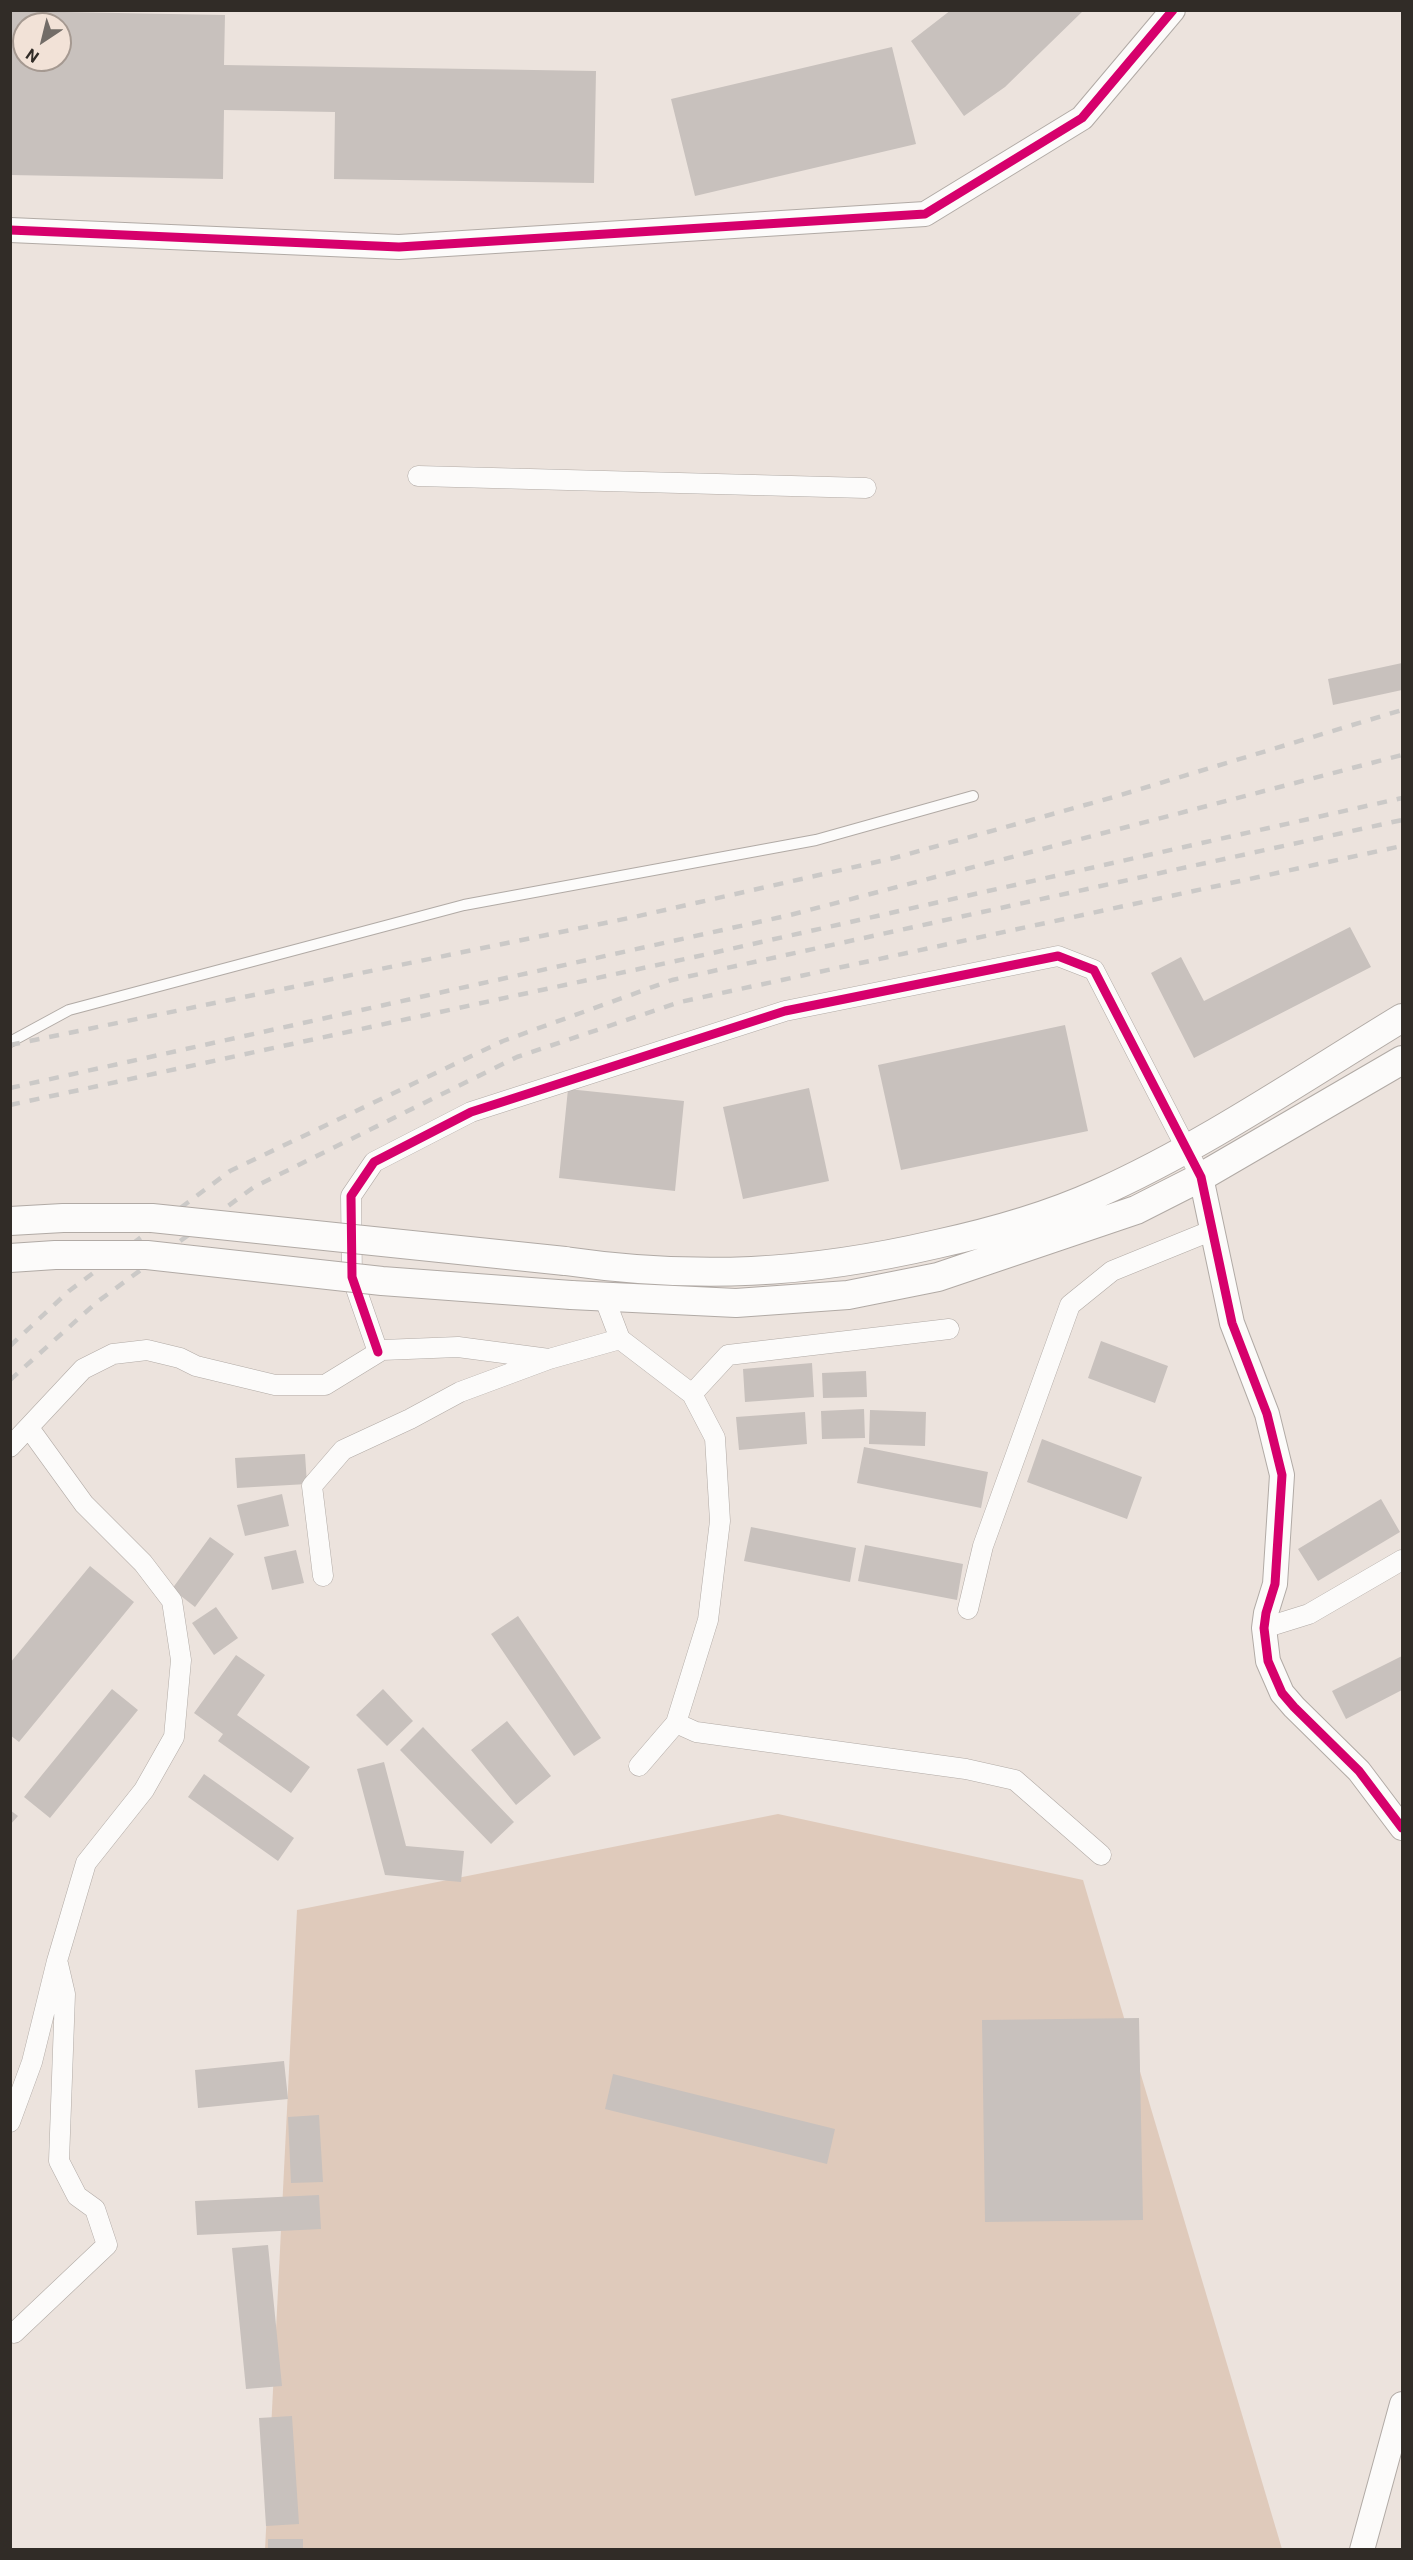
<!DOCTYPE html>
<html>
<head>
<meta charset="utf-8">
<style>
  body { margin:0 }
  #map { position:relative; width:1413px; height:2560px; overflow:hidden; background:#ece3dd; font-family:Roboto,sans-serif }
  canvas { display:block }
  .frame { position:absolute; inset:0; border:12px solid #312c27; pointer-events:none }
  .north { position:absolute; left:12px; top:12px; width:60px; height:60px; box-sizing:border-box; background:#f2e2d7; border:2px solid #a59991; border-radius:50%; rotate:215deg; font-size:16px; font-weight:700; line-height:24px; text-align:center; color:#312c27 }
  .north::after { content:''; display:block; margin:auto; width:21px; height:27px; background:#726c67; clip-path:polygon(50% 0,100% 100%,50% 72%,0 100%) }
</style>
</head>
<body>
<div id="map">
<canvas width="1413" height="2560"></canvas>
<div class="frame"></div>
<div class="north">N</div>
</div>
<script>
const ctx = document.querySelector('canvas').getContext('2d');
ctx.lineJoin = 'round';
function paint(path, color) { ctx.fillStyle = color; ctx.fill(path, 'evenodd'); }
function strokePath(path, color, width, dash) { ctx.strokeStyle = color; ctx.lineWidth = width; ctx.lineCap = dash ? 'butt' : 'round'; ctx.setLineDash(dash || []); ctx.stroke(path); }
const green = new Path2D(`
  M778,1814L1083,1880L1282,2549L265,2550L297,1910Z`);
const building = new Path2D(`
  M951,10H1084L1005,87L964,116L911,41Z
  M10,11L225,15L224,65L596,71L594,183L334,179L335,112L224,110L223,179L10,175ZM24,24H60V60H24Z
  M892,47L916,144L695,196L671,99Z
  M1402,663V690L1333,705L1328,679Z
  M1350,927L1371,967L1194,1058L1151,973L1181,957L1204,1001Z
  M1065,1025L1088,1131L901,1170L878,1065Z
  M809,1088L829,1181L743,1199L723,1107Z
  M568,1089L684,1101L675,1191L559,1178Z
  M1101,1341L1168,1366L1155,1403L1088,1378Z
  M812,1363L814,1397L745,1402L743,1369Z
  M866,1371L867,1397L823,1398L822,1373Z
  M864,1409L865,1438L822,1439L821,1411Z
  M870,1410L926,1412L925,1446L869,1444Z
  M805,1412L807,1444L739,1450L736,1417Z
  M1042,1439L1142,1477L1127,1519L1027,1482Z
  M864,1447L988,1472L981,1508L857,1483Z
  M305,1454L307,1484L237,1488L235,1458Z
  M282,1494L289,1526L245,1536L237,1505Z
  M1381,1499L1400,1532L1318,1581L1298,1549Z
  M751,1527L856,1548L850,1582L744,1561Z
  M210,1537L234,1554L195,1607L172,1589Z
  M865,1545L963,1564L957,1600L858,1581Z
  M296,1550L304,1583L272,1590L264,1557Z
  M90,1566L134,1602L19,1742L10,1735V1663Z
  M216,1607L238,1638L214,1655L192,1623Z
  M518,1616L601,1738L574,1756L491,1634Z
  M236,1655L265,1675L237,1715L310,1767L291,1793L218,1741L223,1734L194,1713Z
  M1402,1656V1690L1346,1719L1332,1691Z
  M112,1689L138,1710L50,1818L24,1797Z
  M383,1689L413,1721L387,1746L356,1715Z
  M507,1721L551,1776L516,1805L471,1750Z
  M423,1727L514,1822L491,1844L400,1750Z
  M384,1762L406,1846L464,1851L461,1882L385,1875L357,1769Z
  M204,1774L294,1838L278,1861L188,1797Z
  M10,1810L18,1816L10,1825Z
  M1139,2018L1143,2220L985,2222L982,2020Z
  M284,2061L288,2099L198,2108L195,2070Z
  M613,2074L835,2129L827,2164L605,2109Z
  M319,2115L323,2182L291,2183L288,2117Z
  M319,2195L321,2229L197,2235L195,2201Z
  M268,2245L282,2386L246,2389L232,2248Z
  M292,2416L299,2524L266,2526L259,2418Z
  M268,2539H303V2550H268Z`);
const service = new Path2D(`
  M10,1042L69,1010L464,905L816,840L973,796`);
const minor = new Path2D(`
  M418,476L866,488
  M604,1297L620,1339L692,1394L715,1438L720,1521L708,1620L676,1723L639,1766
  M378,1352L352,1277L351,1196L374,1162L471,1112L785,1011L1058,956L1094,970L1201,1177
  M692,1394L728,1355L949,1329
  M10,1447L83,1369L113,1354L147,1350L180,1358L196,1366L275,1385H325L382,1350L458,1347L549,1359
  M323,1576L312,1486L343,1450L410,1419L460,1392L549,1359L620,1339
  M968,1609L983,1546L1070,1305L1112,1271L1213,1230
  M1264,1628L1309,1614L1402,1560
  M676,1723L696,1732L966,1769L1015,1780L1101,1855
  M10,2122L32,2062L57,1961L86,1863L144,1790L174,1737L181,1660L172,1601L143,1563L84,1504L29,1428
  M14,2333L107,2245L95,2209L77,2196L59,2161L65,1994L58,1964`);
const tertiary = new Path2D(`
  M10,230L399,247L925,214L1082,118L1173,10
  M1201,1177L1232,1323L1267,1414L1282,1475L1275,1584L1266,1613L1264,1628L1268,1661L1282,1693L1294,1707L1359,1771L1402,1828
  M1362,2550L1402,2404`);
const secondary = new Path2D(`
  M565,1261C696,1280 808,1274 937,1244C992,1232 1046,1217 1097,1194C1204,1146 1303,1078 1402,1018
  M571,1295L736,1303L848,1295L938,1277L1136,1210L1201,1177L1402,1060`);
const rail = new Path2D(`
  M10,1045L634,917L894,858L1114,797L1402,710
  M10,1088L790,915L1402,755
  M10,1105L708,954L1402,798
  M10,1346L69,1291L230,1171L503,1041L672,980L1402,820
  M10,1380L97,1302L254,1187L517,1057L680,1002L1402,846`);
const secondaryBridge = new Path2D(`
  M10,1221L63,1218H152L565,1261
  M10,1258L55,1255H147L382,1281L571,1295`);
const cycleway = new Path2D(`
  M10,230L399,247L925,214L1082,118L1173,10
  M378,1352L352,1277L351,1196L374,1162L471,1112L785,1011L1058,956L1094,970L1201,1177L1232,1323L1267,1414L1282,1475L1275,1584L1266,1613L1264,1628L1268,1661L1282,1693L1294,1707L1359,1771L1402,1828`);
paint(green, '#dfcabb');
paint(building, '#c8c1bd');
strokePath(service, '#b1aaa5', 12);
strokePath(minor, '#b1aaa5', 21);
strokePath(tertiary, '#b1aaa5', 26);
strokePath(secondary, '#b1aaa5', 30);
strokePath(service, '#fcfbfa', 10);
strokePath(minor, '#fcfbfa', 20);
strokePath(tertiary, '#fcfbfa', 24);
strokePath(secondary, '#fcfbfa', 28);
strokePath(rail, '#cbc9c7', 4.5, [10, 10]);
strokePath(secondaryBridge, '#b1aaa5', 30, []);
strokePath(secondaryBridge, '#fcfbfa', 28);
strokePath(cycleway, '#d6006c', 9);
</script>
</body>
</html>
